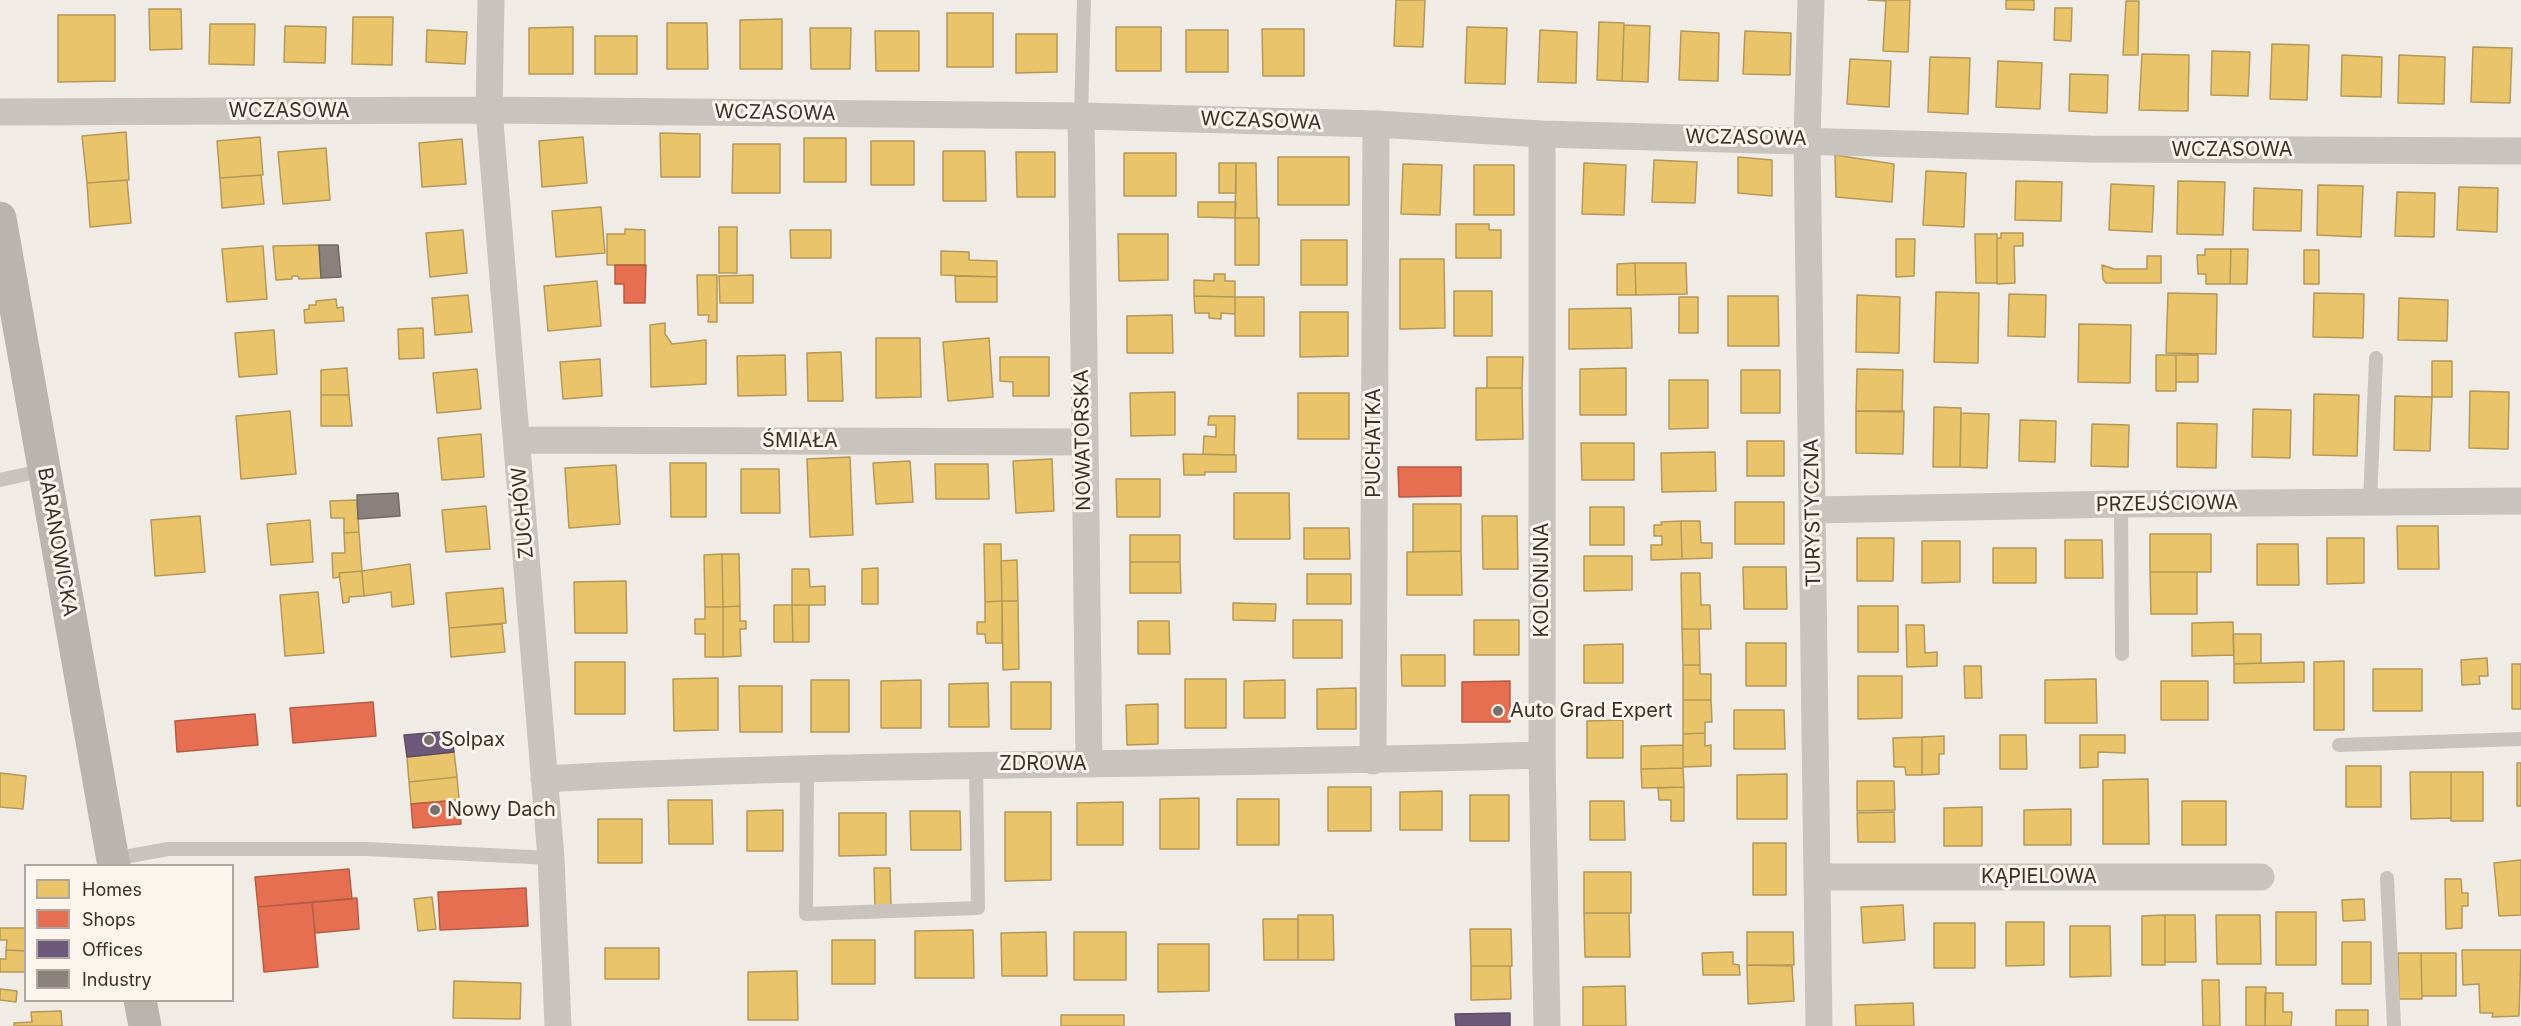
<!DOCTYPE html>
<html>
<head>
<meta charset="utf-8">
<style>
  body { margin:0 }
  #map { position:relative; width:2521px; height:1026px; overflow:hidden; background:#f0ebe5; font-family:Inter,sans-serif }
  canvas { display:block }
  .legend { position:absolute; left:24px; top:864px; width:210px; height:138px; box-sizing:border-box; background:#fbf5ee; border:2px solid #aea6a0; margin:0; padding:8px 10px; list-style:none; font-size:18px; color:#3b302b }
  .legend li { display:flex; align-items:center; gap:12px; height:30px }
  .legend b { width:30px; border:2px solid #aea6a0 }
</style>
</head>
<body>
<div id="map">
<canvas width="2521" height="1026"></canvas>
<ul class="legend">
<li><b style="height:16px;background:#e9c46a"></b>Homes</li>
<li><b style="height:16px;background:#e76f51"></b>Shops</li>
<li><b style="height:16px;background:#6d597a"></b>Offices</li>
<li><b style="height:16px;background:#8a817c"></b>Industry</li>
</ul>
</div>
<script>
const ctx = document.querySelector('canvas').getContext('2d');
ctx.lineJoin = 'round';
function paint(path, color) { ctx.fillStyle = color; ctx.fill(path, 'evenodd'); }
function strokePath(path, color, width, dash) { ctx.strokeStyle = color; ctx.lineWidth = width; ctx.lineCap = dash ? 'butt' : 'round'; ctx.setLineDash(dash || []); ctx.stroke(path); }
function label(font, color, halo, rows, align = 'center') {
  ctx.font = font + ' Inter,sans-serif'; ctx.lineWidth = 6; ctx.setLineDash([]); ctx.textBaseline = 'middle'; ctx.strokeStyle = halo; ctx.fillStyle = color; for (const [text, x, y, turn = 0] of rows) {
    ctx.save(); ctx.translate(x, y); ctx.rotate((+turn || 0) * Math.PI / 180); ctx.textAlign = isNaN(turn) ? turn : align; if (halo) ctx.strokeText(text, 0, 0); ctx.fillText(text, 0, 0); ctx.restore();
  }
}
const homes = new Path2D(`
  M1396,0H1425L1423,47L1394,46Z
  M1868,0H1910L1908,52L1883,51L1886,1Z
  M2006,0H2034V10L2006,9Z
  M2126,1H2139L2138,55H2123Z
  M2055,8H2072L2071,41L2054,40Z
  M149,9H181L182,49L150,50Z
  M947,13H993V67H947Z
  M58,15H115V81L58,82Z
  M353,17H393L392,65L352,64Z
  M782,19V69H740V20Z
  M1599,22L1624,23L1622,81L1597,80Z
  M667,23H707L708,69H667Z
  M210,24H255L254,65L209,64Z
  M1624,25L1650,26L1648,82L1622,81Z
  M285,26L326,27L325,63L284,62Z
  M573,27V74H529V28Z
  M1116,27H1161V71H1116Z
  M1467,27L1507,28L1505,84L1465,83Z
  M810,28H851L850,69H811Z
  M1262,29H1304V76H1263Z
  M427,30L467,32L465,64L426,62Z
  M1186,30H1228V72H1186Z
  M1540,30L1577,32L1576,83L1538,82Z
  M875,31H919V71H876Z
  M1681,31L1719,33L1718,81L1679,80Z
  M1745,31L1791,33L1790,75L1743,74Z
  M1016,34H1057V72L1016,73Z
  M595,36H637V74H595Z
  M2272,44L2309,45L2307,100L2270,99Z
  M2473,47L2512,48L2510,103L2471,102Z
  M2212,51L2250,52L2248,96L2211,95Z
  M2142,54L2189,55L2188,111L2139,110Z
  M2342,55L2382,57L2381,97L2341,96Z
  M2399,55L2445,57L2444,104L2398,103Z
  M1930,57L1970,58L1968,114L1928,112Z
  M1850,59L1891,61L1889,107L1847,104Z
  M1998,61L2042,63L2040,109L1996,107Z
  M2070,74L2108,75L2107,113L2069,111Z
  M126,132L129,180L87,183L82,136Z
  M660,133L700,134V177H661Z
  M260,137L263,175L220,178L217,141Z
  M583,137L587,183L542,187L539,141Z
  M804,138H846V182H804Z
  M462,139L466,184L422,187L419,143Z
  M871,141H914V185H871Z
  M733,144H780V193H732Z
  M326,148L330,200L283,204L278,152Z
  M943,151H985L986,201H943Z
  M1016,152H1055V197H1017Z
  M1124,153H1176V196H1124Z
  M1835,155L1894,164L1892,202L1836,197Z
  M1278,157H1349V205H1278Z
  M1738,157L1772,160V196L1738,193Z
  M1654,160L1697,162L1695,203L1652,202Z
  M1219,163H1236V193H1219Z
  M1236,163H1256L1257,218H1235Z
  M1584,163L1626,165L1624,215L1582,214Z
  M1403,164L1442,165L1440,215L1401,214Z
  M1474,165H1514V215H1474Z
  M1926,171L1966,173L1964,227L1923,225Z
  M261,175L264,204L222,208L220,178Z
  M127,180L131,223L90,227L87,183Z
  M2016,181L2062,182L2061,221L2015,220Z
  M2178,181L2225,182L2223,235L2177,234Z
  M2111,184L2154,186L2152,232L2109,230Z
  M2318,185L2363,186L2361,237L2317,235Z
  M2459,187L2498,188L2497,232L2457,230Z
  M2254,188L2302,190L2301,231L2253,230Z
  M2397,192L2435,193L2434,237L2395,236Z
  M1198,202H1236L1235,218L1198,217Z
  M601,207L605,253L556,257L552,211Z
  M1235,218H1259V265H1235Z
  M1456,224H1489V230H1501V258H1456Z
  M719,227H737V273H719Z
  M625,229L645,230V265H607V234H625Z
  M463,230L467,273L430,277L426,233Z
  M790,230H831V258H791Z
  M2001,233H2023V246H2014L2015,283L1997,284V238H2001Z
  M1118,234H1168V280L1119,281Z
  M1975,234H1997V283H1976Z
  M1896,239H1915L1914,276L1896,277Z
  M1301,240H1347V285H1301Z
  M319,245L321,278L299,279L298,276H292V279L276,280L273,246Z
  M263,246L267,299L227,302L222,249Z
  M2205,249H2231L2230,284H2206V274H2198L2197,255H2205Z
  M2231,249H2248L2247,284H2230Z
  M2304,250H2319V284H2304Z
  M941,251L969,252V260L997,261V277L941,275Z
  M2147,256H2161V283H2106L2103,279L2102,265L2114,269H2147Z
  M1400,259H1444L1445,328L1400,329Z
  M1635,263L1636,295H1617V264Z
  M1635,263H1686L1687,294L1636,295Z
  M1214,274H1225V281H1235V297L1194,296V280L1214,281Z
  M697,275H717V322H708L709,315H698Z
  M753,275V303H720L719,276Z
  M955,276L997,277V302H956Z
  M597,281L601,326L548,331L544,286Z
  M1454,291H1492V336H1454Z
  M1936,292L1979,293L1978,363L1934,362Z
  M2168,293L2217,294L2216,354L2166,353Z
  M2314,293L2364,294L2363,338L2313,337Z
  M2009,294L2046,295L2045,337L2008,336Z
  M468,295L472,332L435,335L432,298Z
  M1857,295L1900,297L1899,353L1856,352Z
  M1194,296L1235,297V314L1221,313V319L1209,318V313H1195Z
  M1728,296H1778L1779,346H1728Z
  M1235,297H1264V336H1235Z
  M1679,297H1698V333H1679Z
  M2399,298L2448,300L2447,341L2398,340Z
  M336,299L337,308L343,307L344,321L305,323L304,310L309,309V305H316V301Z
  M1631,308L1632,348L1569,349V309Z
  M1300,312H1348V356L1300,357Z
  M1172,315L1173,353H1127V316Z
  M665,323V334L672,344L706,340V384L651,387L650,325Z
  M2079,324L2131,325L2130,383L2078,382Z
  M423,328L424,358L399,359L398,329Z
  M274,330L277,374L239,377L235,333Z
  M876,338H920L921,397L876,398Z
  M989,338L993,397L948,401L943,342Z
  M841,352L843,401H808L807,353Z
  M785,355L786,395L738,396L737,356Z
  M2156,355H2176V391H2156Z
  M2176,355H2198V382H2176Z
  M1000,357H1049V396H1013V382L1000,381Z
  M1487,357H1523L1522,388H1487Z
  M600,359L602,396L563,399L560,362Z
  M2432,361H2452V397H2432Z
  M347,368L349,395H321V370Z
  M1626,368V415H1580V369Z
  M477,369L481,409L437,413L433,373Z
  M1857,369L1903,370L1902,412L1856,411Z
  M1741,370H1780V413H1741Z
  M1669,380H1708V428L1669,429Z
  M1476,388H1522L1523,439L1476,440Z
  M2470,391L2509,392L2508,449L2469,448Z
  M1175,392V435L1131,436L1130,393Z
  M1298,393H1349V439H1298Z
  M2314,394L2359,395L2357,456L2313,455Z
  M321,395H349L352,426H321Z
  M2395,396L2432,397L2430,451L2394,450Z
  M1934,407L1961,408L1960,467H1933Z
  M2253,409L2291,410L2290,458L2252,457Z
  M290,411L296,474L241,479L236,416Z
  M1856,411H1904L1903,454L1856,453Z
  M1961,413L1989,414L1987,468L1960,467Z
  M1209,416H1235L1234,455L1203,454L1204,436L1216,437V425H1208Z
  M2020,420L2056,421L2055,462L2019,461Z
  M2177,423L2217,424L2216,468L2177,467Z
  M2092,424L2129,425L2128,467L2091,466Z
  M481,434L484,477L442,480L438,438Z
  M1747,441H1784V476H1747Z
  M1581,443H1634V480H1582Z
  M1715,452L1716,491L1662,492L1661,453Z
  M1183,454L1236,455V472H1205V475H1184Z
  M850,457L853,535L810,537L807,459Z
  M1052,459L1054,511L1016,513L1013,461Z
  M910,461L913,502L876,504L873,463Z
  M670,463H706V517H671Z
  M935,464H988L989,499H936Z
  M616,465L620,524L569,528L565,468Z
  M741,469H779L780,513H741Z
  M1116,479H1160V517H1117Z
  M1234,493H1289L1290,539H1234Z
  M357,500L359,532L344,533V518H331L330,501Z
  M1735,502H1784V544H1735Z
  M1413,504H1461V551L1413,552Z
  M486,506L490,549L446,552L442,510Z
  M1590,507H1624V545H1590Z
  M200,516L205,572L155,576L151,520Z
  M1482,516H1517L1518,569H1483Z
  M310,520L313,562L271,565L267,524Z
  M1681,521L1682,559L1651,560V545H1662V536H1654V525H1662L1661,522Z
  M1681,521H1700L1701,543H1712V558L1682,559Z
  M2397,526H2438L2439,569H2398Z
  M1304,528H1349L1350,559H1304Z
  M359,532L362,571L339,573L340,577L333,578L332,553H345L344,533Z
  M2150,534H2211V572H2150Z
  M1130,535H1180V562H1130Z
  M1857,538H1894L1893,581H1857Z
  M2327,538H2364V583L2327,584Z
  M2065,540H2102L2103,578H2065Z
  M1922,541H1960V582L1922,583Z
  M984,544H1001L1002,601L985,602Z
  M2257,544H2298L2299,585H2257Z
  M1993,548H2036V583H1993Z
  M1461,551L1462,595H1407V552Z
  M722,554L723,607H705L704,555Z
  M722,554H739L740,606L723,607Z
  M1584,556H1632V590L1584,591Z
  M1017,560L1018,601H1002L1001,561Z
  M1130,562H1180L1181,593H1130Z
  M410,564L414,604L392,607L391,592L364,596L362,571Z
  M1743,567H1786L1787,609H1744Z
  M878,568V604H862V569Z
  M792,569H809L810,587L825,586V605H792Z
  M362,571L364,596L349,597V602L343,603L339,573Z
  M2150,572H2197V614H2151Z
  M1681,573H1700L1701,605H1710L1711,629H1682Z
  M1307,574H1351V604H1307Z
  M626,581L627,633H575L574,582Z
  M503,588L506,623L449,628L446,593Z
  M318,592L324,653L285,656L280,595Z
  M1002,601H1018L1019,669L1003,670Z
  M1002,601V643H986L985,634H977V622H985V602Z
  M1233,603L1276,604L1275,621L1233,620Z
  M774,605H792L793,642H774Z
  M792,605H809V642H793Z
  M740,606V621H746V629H740L741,656L723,657V607Z
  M1858,606H1898V652H1858Z
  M705,607H723V657H705V634H695V619H705Z
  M1293,620H1342V658H1293Z
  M1474,620H1519V655H1474Z
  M1138,621H1169L1170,654H1138Z
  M2233,622L2234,655L2192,656V623Z
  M502,624L505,652L451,657L449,628Z
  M1906,625H1924L1925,653L1937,652V666L1907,667Z
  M1682,629H1699L1700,665H1683Z
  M2233,634H2261V663L2234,664Z
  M1746,643H1786V686H1746Z
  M1623,644V683H1584V645Z
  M1401,655H1445V686H1402Z
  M2487,658L2488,676H2479L2480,684L2462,685L2461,660Z
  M2344,661V730H2314V662Z
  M575,662H625V714H575Z
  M2304,662V682L2234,683V664Z
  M2512,664H2521V709H2512Z
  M1683,665H1700V674H1711V700H1683Z
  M1964,666H1981L1982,698H1965Z
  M2373,669H2422V711H2373Z
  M1858,676H1902V718L1858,719Z
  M718,678V730L674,731L673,679Z
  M1185,679H1226V728H1185Z
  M2096,679L2097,723H2045V680Z
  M811,680H849V732H811Z
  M921,680V728H881V681Z
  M1285,680V718H1244V681Z
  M2161,681H2208V720H2161Z
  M1011,682H1051V729H1011Z
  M988,683L989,727H949V684Z
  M739,686H782V732H740Z
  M1356,688V729H1317V689Z
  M1683,700H1711L1712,722H1705V733L1683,734Z
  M1158,704V744L1127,745L1126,705Z
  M1734,710H1784L1785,749H1734Z
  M1623,720V758H1587V721Z
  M1705,733V746L1711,745V766L1683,767V734Z
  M2000,735H2026L2027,769H2000Z
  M2080,735H2125V753L2098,752V767L2080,768Z
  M1944,736V754H1939V774L1922,775V737Z
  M1922,737V775H1906L1905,767H1894L1893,738Z
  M1683,745V768L1641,769V746Z
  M454,752L457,777L409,782L407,757Z
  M2517,763H2521V806H2517Z
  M2346,766H2381V807H2346Z
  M1683,768L1684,787L1642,788L1641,769Z
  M2410,772H2451V818L2411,819Z
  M2451,772H2483V821H2451Z
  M0,773L26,776L23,809L0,807Z
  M1787,774V819H1737V775Z
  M457,777L459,800L411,804L409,782Z
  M2148,779L2149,844H2103V780Z
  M1857,781H1894L1895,810L1857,811Z
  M1328,787H1371V831H1328Z
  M1684,787V821H1671V800H1659L1658,788Z
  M1442,791V830H1400V792Z
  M1470,795H1509V841H1470Z
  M1199,798V849H1160V799Z
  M1237,799H1279V845H1237Z
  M668,800H712L713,844H669Z
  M1590,801H1624L1625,840H1590Z
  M2182,801H2226V845H2182Z
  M1123,802V845H1077V803Z
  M1982,807V846H1944V808Z
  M2071,809V845H2024V810Z
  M783,810V851H747V811Z
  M910,811H960L961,850H911Z
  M1005,812H1051V880L1005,881Z
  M1894,812L1895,842H1858L1857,813Z
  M839,813H886V855L839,856Z
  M598,819H642V863H598Z
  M1753,843H1786V895H1753Z
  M2521,860V915L2499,916L2494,863Z
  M874,868H890L891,908H875Z
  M1584,872H1631V913H1584Z
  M2445,879H2461L2462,893H2468V906H2462V928L2446,929Z
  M432,897L436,929L418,931L414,899Z
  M2364,899L2365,920L2343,921L2342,900Z
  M1903,905L1905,940L1863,943L1861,907Z
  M2276,912H2316V965H2276Z
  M1584,913H1629L1630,957H1585Z
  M1298,915H1333L1334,960H1298Z
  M2165,915V965H2142V916Z
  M2165,915H2195L2196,962H2165Z
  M2216,915H2260L2261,964H2217Z
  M1263,919H1298V960H1264Z
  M2006,922H2044V965L2006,966Z
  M1934,923H1975V968H1934Z
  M2070,926H2110L2111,976L2070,977Z
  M0,928H26V951L6,950L7,940H0Z
  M1470,929H1511L1512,966H1471Z
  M973,930L974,978H915V931Z
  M1046,932L1047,976H1002L1001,933Z
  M1074,932H1126V980H1074Z
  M1747,932H1793L1794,965H1747Z
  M832,940H875V984H832Z
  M2342,942H2371V984H2342Z
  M1158,944H1209V991L1158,992Z
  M605,948H659V979H605Z
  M6,950L26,951V972H0V959H6Z
  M2462,950H2521L2519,1016L2492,1017L2493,1013H2480L2479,984L2463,985Z
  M1733,952V964L1739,965L1740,975H1703L1702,953Z
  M2398,953H2421L2422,999H2399Z
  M2421,953H2456V996H2422Z
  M1747,965L1792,966L1794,1001L1748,1004Z
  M1471,966H1510L1511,999L1471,1000Z
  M797,971L798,1020H748V972Z
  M2202,980H2219L2220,1026H2203Z
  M454,981L521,983L520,1019L453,1018Z
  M1625,986L1626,1026H1583V987Z
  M2246,987H2266L2265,1026H2246Z
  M0,989L17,991L16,1002L0,1000Z
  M2265,993H2283V1012H2292L2291,1026H2265Z
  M1913,1003L1914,1026H1856L1855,1005Z
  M2336,1010H2368V1026H2336Z
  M61,1011L62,1026H14V1023L32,1022L31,1012Z
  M1061,1015H1124V1026H1061Z`);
const shops = new Path2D(`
  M615,265H646L645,303H624V284H615Z
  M1398,467H1461V496L1399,497Z
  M1510,681V722H1462V682Z
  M373,702L376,736L293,743L290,708Z
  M255,714L258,745L177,752L175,721Z
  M459,800L461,824L413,828L411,804Z
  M349,869L352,899L258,907L255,877Z
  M526,888L528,926L440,930L438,892Z
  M357,898L359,929L315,933L312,902Z
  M312,902L318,967L264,972L258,907Z`);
const offices = new Path2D(`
  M452,731L454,752L407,757L404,735Z
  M1510,1013V1026H1456L1455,1014Z`);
const industry = new Path2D(`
  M319,245H338L341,277L321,278Z
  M398,493L400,516L358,519L357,495Z`);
const lane = new Path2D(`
  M1081,116L1084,0
  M0,480L45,470
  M2370,502L2376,358
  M2121,504L2122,654
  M2339,745L2521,739
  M807,770L806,914L978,908L976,764
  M113,859L168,849H366L551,858
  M2387,878L2394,1026`);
const street = new Path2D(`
  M491,0L489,110L551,858L558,1026
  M1811,0L1807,139L1819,1026
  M0,112L489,110L1081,116L1376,124L1542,134L2090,149L2521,151
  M1081,116L1089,764
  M1542,134V755L1547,1026
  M517,440L1083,442
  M1814,510L2121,504L2521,501
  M1373,761L1376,124
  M544,779C876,761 1209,766 1542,755
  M1817,877H2261`);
const secondary = new Path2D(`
  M0,218L114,866
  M140,1000L145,1026`);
const markers = [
  [1498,711,6,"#7a716c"],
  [429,740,6,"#7a716c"],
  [435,810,6,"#7a716c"]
];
const streetNames = [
  ["WCZASOWA",289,111],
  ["WCZASOWA",775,113,1],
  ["WCZASOWA",1261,121,2],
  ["WCZASOWA",1746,138,1],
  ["WCZASOWA",2232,150],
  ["NOWATORSKA",1083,440,-91],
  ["ŚMIAŁA",800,441],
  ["PUCHATKA",1374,443,-90],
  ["PRZEJŚCIOWA",2167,504,-1],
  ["ZUCHÓW",523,513,-95],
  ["TURYSTYCZNA",1813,513,-91],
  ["BARANOWICKA",57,542,80],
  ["KOLONIJNA",1542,580,-90],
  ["ZDROWA",1043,764],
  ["KĄPIELOWA",2039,877]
];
const poiNames = [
  ["Auto Grad Expert",1510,711],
  ["Solpax",441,740],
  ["Nowy Dach",447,810]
];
paint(homes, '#e9c46a');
strokePath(homes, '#b59857', 1.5);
paint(shops, '#e76f51');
strokePath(shops, '#b35c46', 1.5);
paint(offices, '#6d597a');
strokePath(offices, '#5e4d62', 1.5);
paint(industry, '#8a817c');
strokePath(industry, '#726964', 1.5);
strokePath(lane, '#c9c3be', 14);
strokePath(street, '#c9c3be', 27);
strokePath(secondary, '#bab3ae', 33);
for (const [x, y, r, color] of markers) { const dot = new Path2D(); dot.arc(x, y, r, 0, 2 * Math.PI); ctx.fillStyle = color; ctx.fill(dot); strokePath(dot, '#fbf5ee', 2); }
label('20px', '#3b302b', '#fbf5ee', streetNames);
label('20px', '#3b302b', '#fbf5ee', poiNames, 'left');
</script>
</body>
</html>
